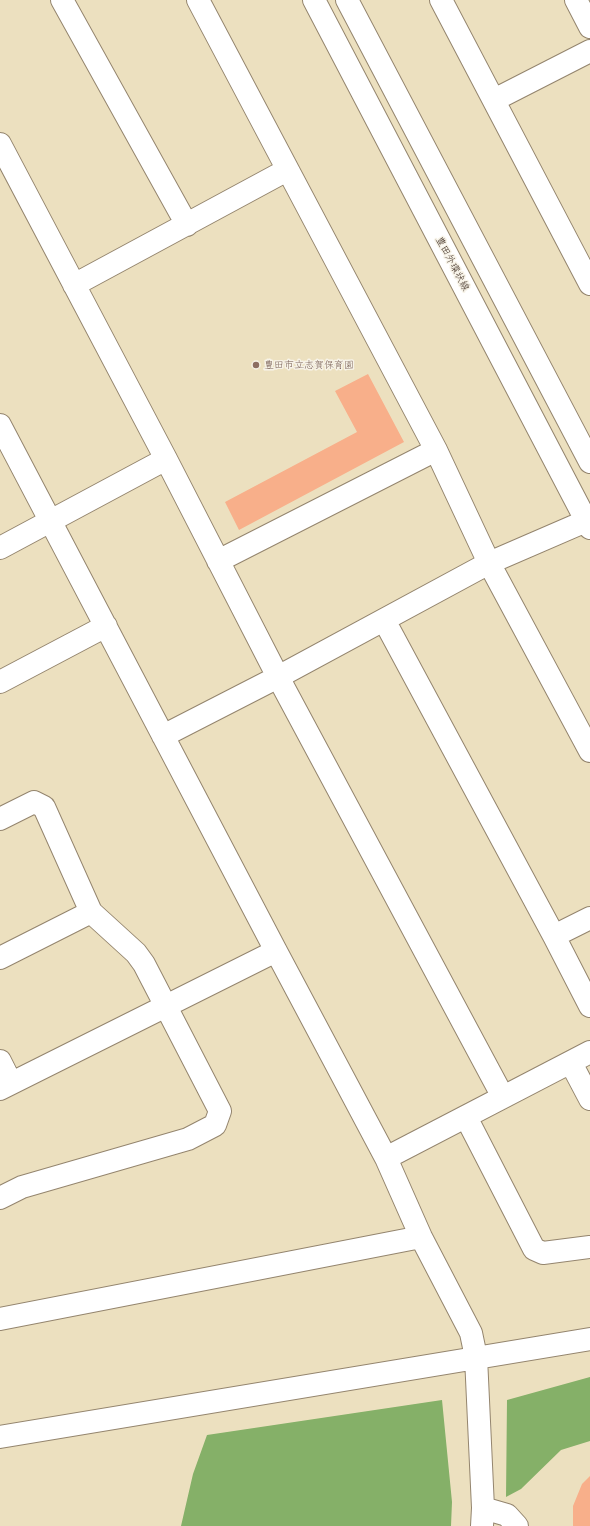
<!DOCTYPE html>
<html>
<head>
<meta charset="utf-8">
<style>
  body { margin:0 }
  canvas { display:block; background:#ece0bf }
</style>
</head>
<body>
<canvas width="590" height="1526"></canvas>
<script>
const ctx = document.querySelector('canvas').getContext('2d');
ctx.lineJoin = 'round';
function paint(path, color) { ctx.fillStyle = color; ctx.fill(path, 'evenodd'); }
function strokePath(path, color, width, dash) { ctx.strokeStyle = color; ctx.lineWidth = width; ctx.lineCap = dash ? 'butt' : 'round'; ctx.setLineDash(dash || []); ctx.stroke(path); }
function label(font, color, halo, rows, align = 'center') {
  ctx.font = font + ' "Balsamiq Sans","Klee One",sans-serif'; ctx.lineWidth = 3; ctx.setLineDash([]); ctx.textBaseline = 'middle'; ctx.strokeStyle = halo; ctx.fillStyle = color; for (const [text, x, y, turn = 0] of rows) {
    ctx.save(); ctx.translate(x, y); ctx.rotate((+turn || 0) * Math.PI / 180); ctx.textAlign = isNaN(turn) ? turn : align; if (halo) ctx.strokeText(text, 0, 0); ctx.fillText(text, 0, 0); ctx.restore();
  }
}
const forest = new Path2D(`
  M590,1377V1441L561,1450L521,1489L506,1497L507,1400Z
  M442,1400L452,1502L451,1526H181L193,1474L207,1435Z`);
const building = new Path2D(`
  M368,374L404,442L239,530L225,502L357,432L335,391Z
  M590,1476V1526H573V1506L582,1484Z`);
const minor = new Path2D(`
  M62,0L187,225
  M198,0L436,450L489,563L590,751
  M314,0L590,528
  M347,0L590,462
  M441,0L590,284
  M576,0L590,27
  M494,100L590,51
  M0,144L166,459L278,677L503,1097
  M74,285L287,170
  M0,425L276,951L386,1158L421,1237L471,1333L476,1357L483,1508L482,1526
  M0,548L166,459
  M218,561L436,450
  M384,620L554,936L590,1006
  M0,682L106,626
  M163,736L278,677L489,563L586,521
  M0,819L34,802L44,807L91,912L136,953L144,964L220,1111L215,1125L188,1139L22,1187L0,1198
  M554,936L590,918
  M0,958L91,912
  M0,1061L11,1083
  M571,1063L590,1099
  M0,1089L276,951
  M466,1117L534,1249L543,1253L590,1247
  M386,1158L590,1052
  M0,1319L421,1237
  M0,1437L590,1339
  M483,1508L507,1515L517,1526`);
const markers = [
  [256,365,4,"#8d6e63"]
];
const streetNames = [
  ["豊田外環状線",452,264,62]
];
const educationNames = [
  ["豊田市立志賀保育園",264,365]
];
paint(forest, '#85b068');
paint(building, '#f8af8a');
strokePath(minor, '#94856e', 24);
strokePath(minor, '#fff', 22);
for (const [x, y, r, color] of markers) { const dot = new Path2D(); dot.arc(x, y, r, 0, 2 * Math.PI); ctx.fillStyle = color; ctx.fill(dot); strokePath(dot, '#f7f3e8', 1.5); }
label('10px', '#3b2a1e', '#f7f3e8', streetNames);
label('10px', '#785e54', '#f7f3e8', educationNames, 'left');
</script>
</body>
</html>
